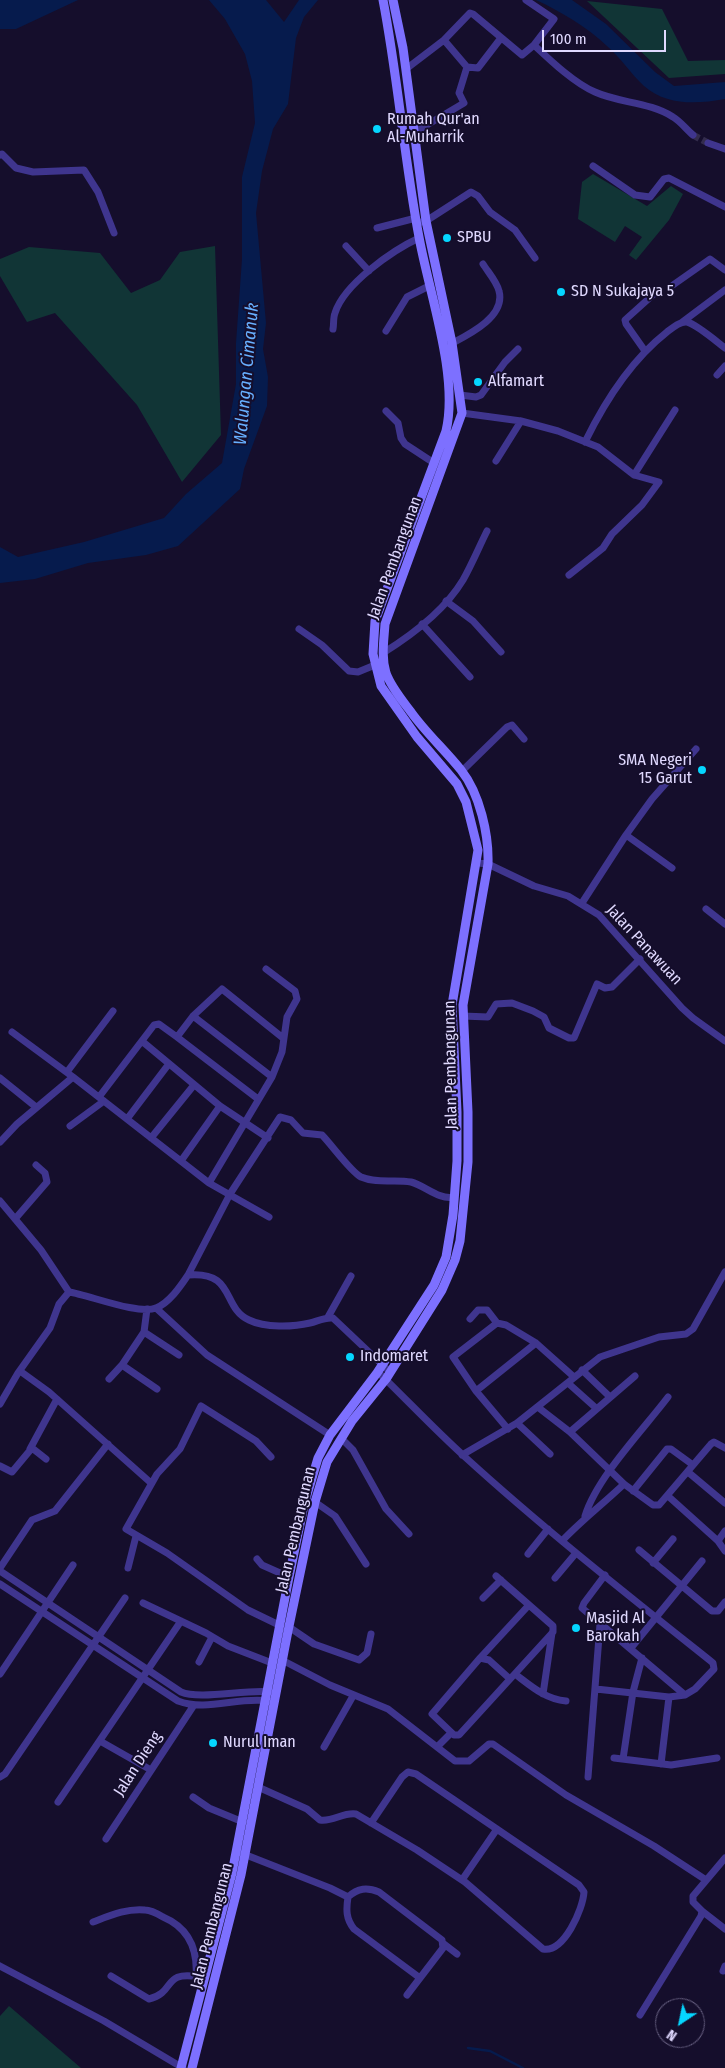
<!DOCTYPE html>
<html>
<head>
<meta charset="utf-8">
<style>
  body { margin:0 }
  #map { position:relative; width:725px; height:2068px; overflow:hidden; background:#150e2c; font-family:"Fira Sans Condensed",sans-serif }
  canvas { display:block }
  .north { position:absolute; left:655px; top:1998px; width:50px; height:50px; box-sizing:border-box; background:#150e2c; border:1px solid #665f80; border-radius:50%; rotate:214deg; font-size:14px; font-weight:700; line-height:20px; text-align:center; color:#e0d9ff }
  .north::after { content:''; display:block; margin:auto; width:18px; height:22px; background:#05d6ff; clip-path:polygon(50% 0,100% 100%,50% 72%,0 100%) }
  .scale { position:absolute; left:542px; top:30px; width:124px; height:22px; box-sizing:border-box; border:2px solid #e0d9ff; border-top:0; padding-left:6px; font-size:15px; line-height:18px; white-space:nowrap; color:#e0d9ff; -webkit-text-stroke:4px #150e2c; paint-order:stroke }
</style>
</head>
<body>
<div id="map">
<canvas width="725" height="2068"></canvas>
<div class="north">N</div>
<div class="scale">100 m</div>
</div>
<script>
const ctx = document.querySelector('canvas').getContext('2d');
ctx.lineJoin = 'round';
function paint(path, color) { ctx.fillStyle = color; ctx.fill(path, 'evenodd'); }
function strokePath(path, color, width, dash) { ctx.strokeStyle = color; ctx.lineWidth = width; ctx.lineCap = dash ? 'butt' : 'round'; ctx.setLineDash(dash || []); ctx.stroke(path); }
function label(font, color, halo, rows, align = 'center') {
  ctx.font = font + ' "Fira Sans Condensed",sans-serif'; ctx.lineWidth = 4; ctx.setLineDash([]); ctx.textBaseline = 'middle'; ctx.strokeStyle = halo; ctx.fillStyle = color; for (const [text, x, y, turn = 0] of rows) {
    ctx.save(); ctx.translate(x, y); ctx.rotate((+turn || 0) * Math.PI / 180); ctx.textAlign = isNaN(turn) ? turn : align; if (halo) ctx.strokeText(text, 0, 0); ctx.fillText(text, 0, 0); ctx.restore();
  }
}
const green = new Path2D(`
  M587,1L662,9L688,61L725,60V74L669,78Z
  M593,174L647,206L671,186L683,194L669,220L636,260L629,255L642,237L625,226L615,242L578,219L582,182Z
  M215,246L221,435L182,482L137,405L55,313L27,322L0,276V259L29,247L100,253L131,293L160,280L180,252Z
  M9,2006L81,2068H0V2016Z`);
const water = new Path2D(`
  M0,0H78L16,29H0Z
  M209,0H266L284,22L299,0H318L304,17L296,38L288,104L273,129L262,171L256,213L266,323L263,349L268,377L267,406L244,469L240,489L178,546L146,555L88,563L35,579L0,583V547L18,557L84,542L164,518L186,494L222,463L236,384V343L242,259V177L255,123L252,81L245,54L225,19Z
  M536,0H572L606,24L655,72L674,86L725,82V99C697,104 667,106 644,86C631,74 621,58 607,46C587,27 560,11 536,0Z`);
const stream = new Path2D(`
  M468,2048L490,2051L523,2068`);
const minorTunnel = new Path2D(`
  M693,135L708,143`);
const minor = new Path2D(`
  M444,40L470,13L473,14L522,55L534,45L554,19L526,0
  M534,45C550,60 574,83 595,92C619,103 650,102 673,117C680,121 686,129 693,135
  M467,67L478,68L501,38
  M406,69L444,40L467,67L459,93L464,103L415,132
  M708,143L725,149
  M0,155L2,154L16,168L33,172L84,170L98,192L114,233
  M593,166L635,195L650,197L664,179L669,178L725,207
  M417,223L426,221L471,192L478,196L490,212L515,230L535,258
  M377,228L416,218
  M346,246L369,271
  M673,285L710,259L725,270
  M681,323L725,290
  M333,329C334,324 333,318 335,313C344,284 393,250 419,238
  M386,331L407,297L429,286
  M449,345C468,335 506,317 499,291C497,282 488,272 483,264
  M645,351L626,324L625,320L655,293
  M717,375L725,366
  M460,395L476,397L481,395L505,362L518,349
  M386,411L398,423L401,438L405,444L434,463
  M462,413L521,421L558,431L598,447L634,475L659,482L642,505L612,534L603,548L569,575
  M585,442C605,401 630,361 667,332C672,328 680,321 687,322C696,324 716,341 725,348
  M496,461L521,421
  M634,475L675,410
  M446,601L473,621L501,652
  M422,624L470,677
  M299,629L322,645L349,671L358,672L375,665
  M383,653C412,635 445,610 463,580C472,564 479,547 487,531
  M462,771L507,727L512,725L524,739
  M626,835L652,799L696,749
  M478,863L488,864L534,886L568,896L599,915L682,1008L693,1018L725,1041
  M582,903L626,835L672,868
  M706,909L725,924
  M193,1016L272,1077
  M463,1016L488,1017L496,1004L512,1003L533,1011L544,1017L549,1028L569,1038H574L597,984L605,988L612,987L640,959
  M12,1032L73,1077
  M143,1042L220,1106L268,1138
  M67,1072L113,1011
  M0,1078L36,1107
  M99,1097L154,1025L159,1024L177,1037
  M258,1099L177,1037L193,1016L222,989L283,1038
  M127,1119L168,1065
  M70,1126L104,1101
  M151,1138L194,1085
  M0,1142L17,1124L73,1077L209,1183L269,1217
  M181,1161L220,1106
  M209,1183L272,1077L282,1052L287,1017L297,999L295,991L266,969
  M0,1201L41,1250L69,1292
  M15,1219L47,1182L45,1173L36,1165
  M188,1275L230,1194L280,1117L291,1120L303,1133L322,1135C331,1144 351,1172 361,1177C377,1184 395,1179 411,1182C426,1186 438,1200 454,1197
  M156,1308L207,1355L330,1435
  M328,1317L351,1276
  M470,1319L478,1310H487L497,1323L506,1325L536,1343
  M497,1323L453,1357L476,1391L508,1429
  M144,1332L179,1355
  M122,1365L157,1389
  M582,1370L610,1397
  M20,1371L49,1392L151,1483
  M378,1372C407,1400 435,1430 465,1457C544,1529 629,1596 713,1663L714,1669L695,1689L685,1695L582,1608L584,1603L605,1575
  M109,1379L122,1365L144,1332L147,1309
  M568,1383L597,1409
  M476,1391L536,1343L574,1377
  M0,1404L18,1373L50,1328L59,1304L69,1292C89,1295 138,1315 156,1308C169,1303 180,1287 188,1275C236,1271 221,1307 249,1320C265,1328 293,1327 310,1323C318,1321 325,1317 333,1318L390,1372
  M539,1408L570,1432L624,1484L653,1505H659L711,1444L714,1442L725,1448
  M517,1423L550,1454
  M570,1432L635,1376
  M341,1438L353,1450L386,1509L409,1534
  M30,1449L57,1399
  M462,1455L517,1423L600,1357L659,1337L686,1334L693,1329L725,1272
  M271,1457L256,1441L201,1406L180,1449L157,1474L126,1529L167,1553L248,1610L279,1625
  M0,1466L12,1472L32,1448L46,1459
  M688,1472L725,1503
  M633,1491L667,1449H671L693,1465
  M668,1496L718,1541L725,1551
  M315,1502L335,1516L366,1564
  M585,1516C597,1477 643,1430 668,1397
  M562,1541C582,1520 603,1504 624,1484
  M718,1541L725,1531
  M639,1550L712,1611H718L725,1602
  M528,1554L548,1529
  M257,1559L262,1565L289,1577
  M653,1563L673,1539
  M0,1568L32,1520L55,1511L108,1444
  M128,1568L136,1536
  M0,1571L181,1692C200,1700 246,1689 271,1692
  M496,1576L553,1626V1632L459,1735H454L432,1714L480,1658L489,1660L510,1679
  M555,1578L576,1553
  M0,1584L178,1701C207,1712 239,1696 269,1701
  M483,1598L501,1580
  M143,1603L206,1633L228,1646L272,1663
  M289,1627L314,1644L359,1660L367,1653L371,1634
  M631,1648L702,1561
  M480,1658L528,1606
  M282,1660L330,1685L388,1709L455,1761H469L489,1744H493L566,1795L654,1846L706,1880
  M199,1662L212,1637
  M0,1674L73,1565
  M515,1674C531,1686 545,1699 566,1701
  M596,1689L669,1697L685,1695
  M543,1694L552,1633
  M100,1741L151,1770
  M438,1746L451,1733
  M324,1747L353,1696
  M614,1758L671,1765L717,1758
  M623,1759L633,1692L642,1658
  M661,1764L669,1697
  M0,1777L5,1774L125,1598
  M588,1777L600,1624
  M258,1787L307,1809L320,1820C333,1822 343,1812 356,1814L417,1850L465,1882L543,1949C564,1953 583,1909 584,1892L579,1885L416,1774L408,1772L402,1777L371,1823
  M193,1797L209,1808L243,1822
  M58,1802L181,1621
  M106,1839L194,1705
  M236,1851L330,1888L348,1897C346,1910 346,1919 354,1929L420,1978
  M462,1880L497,1829
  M348,1897C358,1888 367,1887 379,1892L442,1940L443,1948L407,1995
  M702,1911L725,1929
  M93,1922C109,1916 127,1908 145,1910C151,1910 158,1914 163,1917C189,1928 198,1950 196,1977
  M444,1944L457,1954
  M0,1966L104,2021L183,2068
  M723,1971L725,1966
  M111,1976L149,1999C177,1992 161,1970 200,1977
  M640,2015L701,1916L702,1911L693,1902V1896L725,1858`);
const secondary = new Path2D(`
  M181,2068L232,1873L289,1577L304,1505L318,1458L330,1435L377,1373L434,1285L446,1257L453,1215L457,1161V1112L452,1005L478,850L466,802L457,784L417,737L381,686L373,654L375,621L446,431C459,376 429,293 419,237C404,158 398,78 383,0
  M192,2068L241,1875L288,1631L315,1502L327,1462L352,1421L386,1379L442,1290L455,1260L460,1241L468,1162V1112L463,1005L488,864C489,835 480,794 461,770C445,750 426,733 411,712C402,700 391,687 386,673C381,657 384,640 385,624L462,413L452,343L426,221L403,48L393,0`);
const markers = [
  [377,129,5,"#05d6ff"],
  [447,238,5,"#05d6ff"],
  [561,292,5,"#05d6ff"],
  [478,382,5,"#05d6ff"],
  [702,770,5,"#05d6ff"],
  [350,1357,5,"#05d6ff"],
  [576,1628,5,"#05d6ff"],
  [213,1743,5,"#05d6ff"]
];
const poiNames = [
  ["Rumah Qur'an",387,120],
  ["Al-Muharrik",387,138],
  ["SPBU",457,238],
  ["SD N Sukajaya 5",571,292],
  ["Alfamart",488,382],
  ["SMA Negeri",692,761,"right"],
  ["15 Garut",692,779,"right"],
  ["Indomaret",360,1357],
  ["Masjid Al",586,1619],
  ["Barokah",586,1637],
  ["Nurul Iman",223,1743]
];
const streetNames = [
  ["Jalan Pembangunan",395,558,-70],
  ["Jalan Panawuan",644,945,47],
  ["Jalan Pembangunan",451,1065,-91],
  ["Jalan Pembangunan",296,1530,-77],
  ["Jalan Dieng",138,1764,-57],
  ["Jalan Pembangunan",212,1926,-76]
];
const waterNames = [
  ["Walungan Cimanuk",247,374,-85]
];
paint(green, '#113536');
paint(water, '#061b4d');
strokePath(stream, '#061b4d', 2.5);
strokePath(minorTunnel, '#332c4c', 7, [7, 3.5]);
strokePath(minor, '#3f358e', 7);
strokePath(secondary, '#7d70ff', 9);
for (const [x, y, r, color] of markers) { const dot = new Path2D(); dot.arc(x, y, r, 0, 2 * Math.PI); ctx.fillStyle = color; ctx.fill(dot); strokePath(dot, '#150e2c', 2); }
label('16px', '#e0d9ff', '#150e2c', poiNames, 'left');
label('16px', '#e0d9ff', '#150e2c', streetNames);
label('italic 18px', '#67afff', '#150e2c', waterNames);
</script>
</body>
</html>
